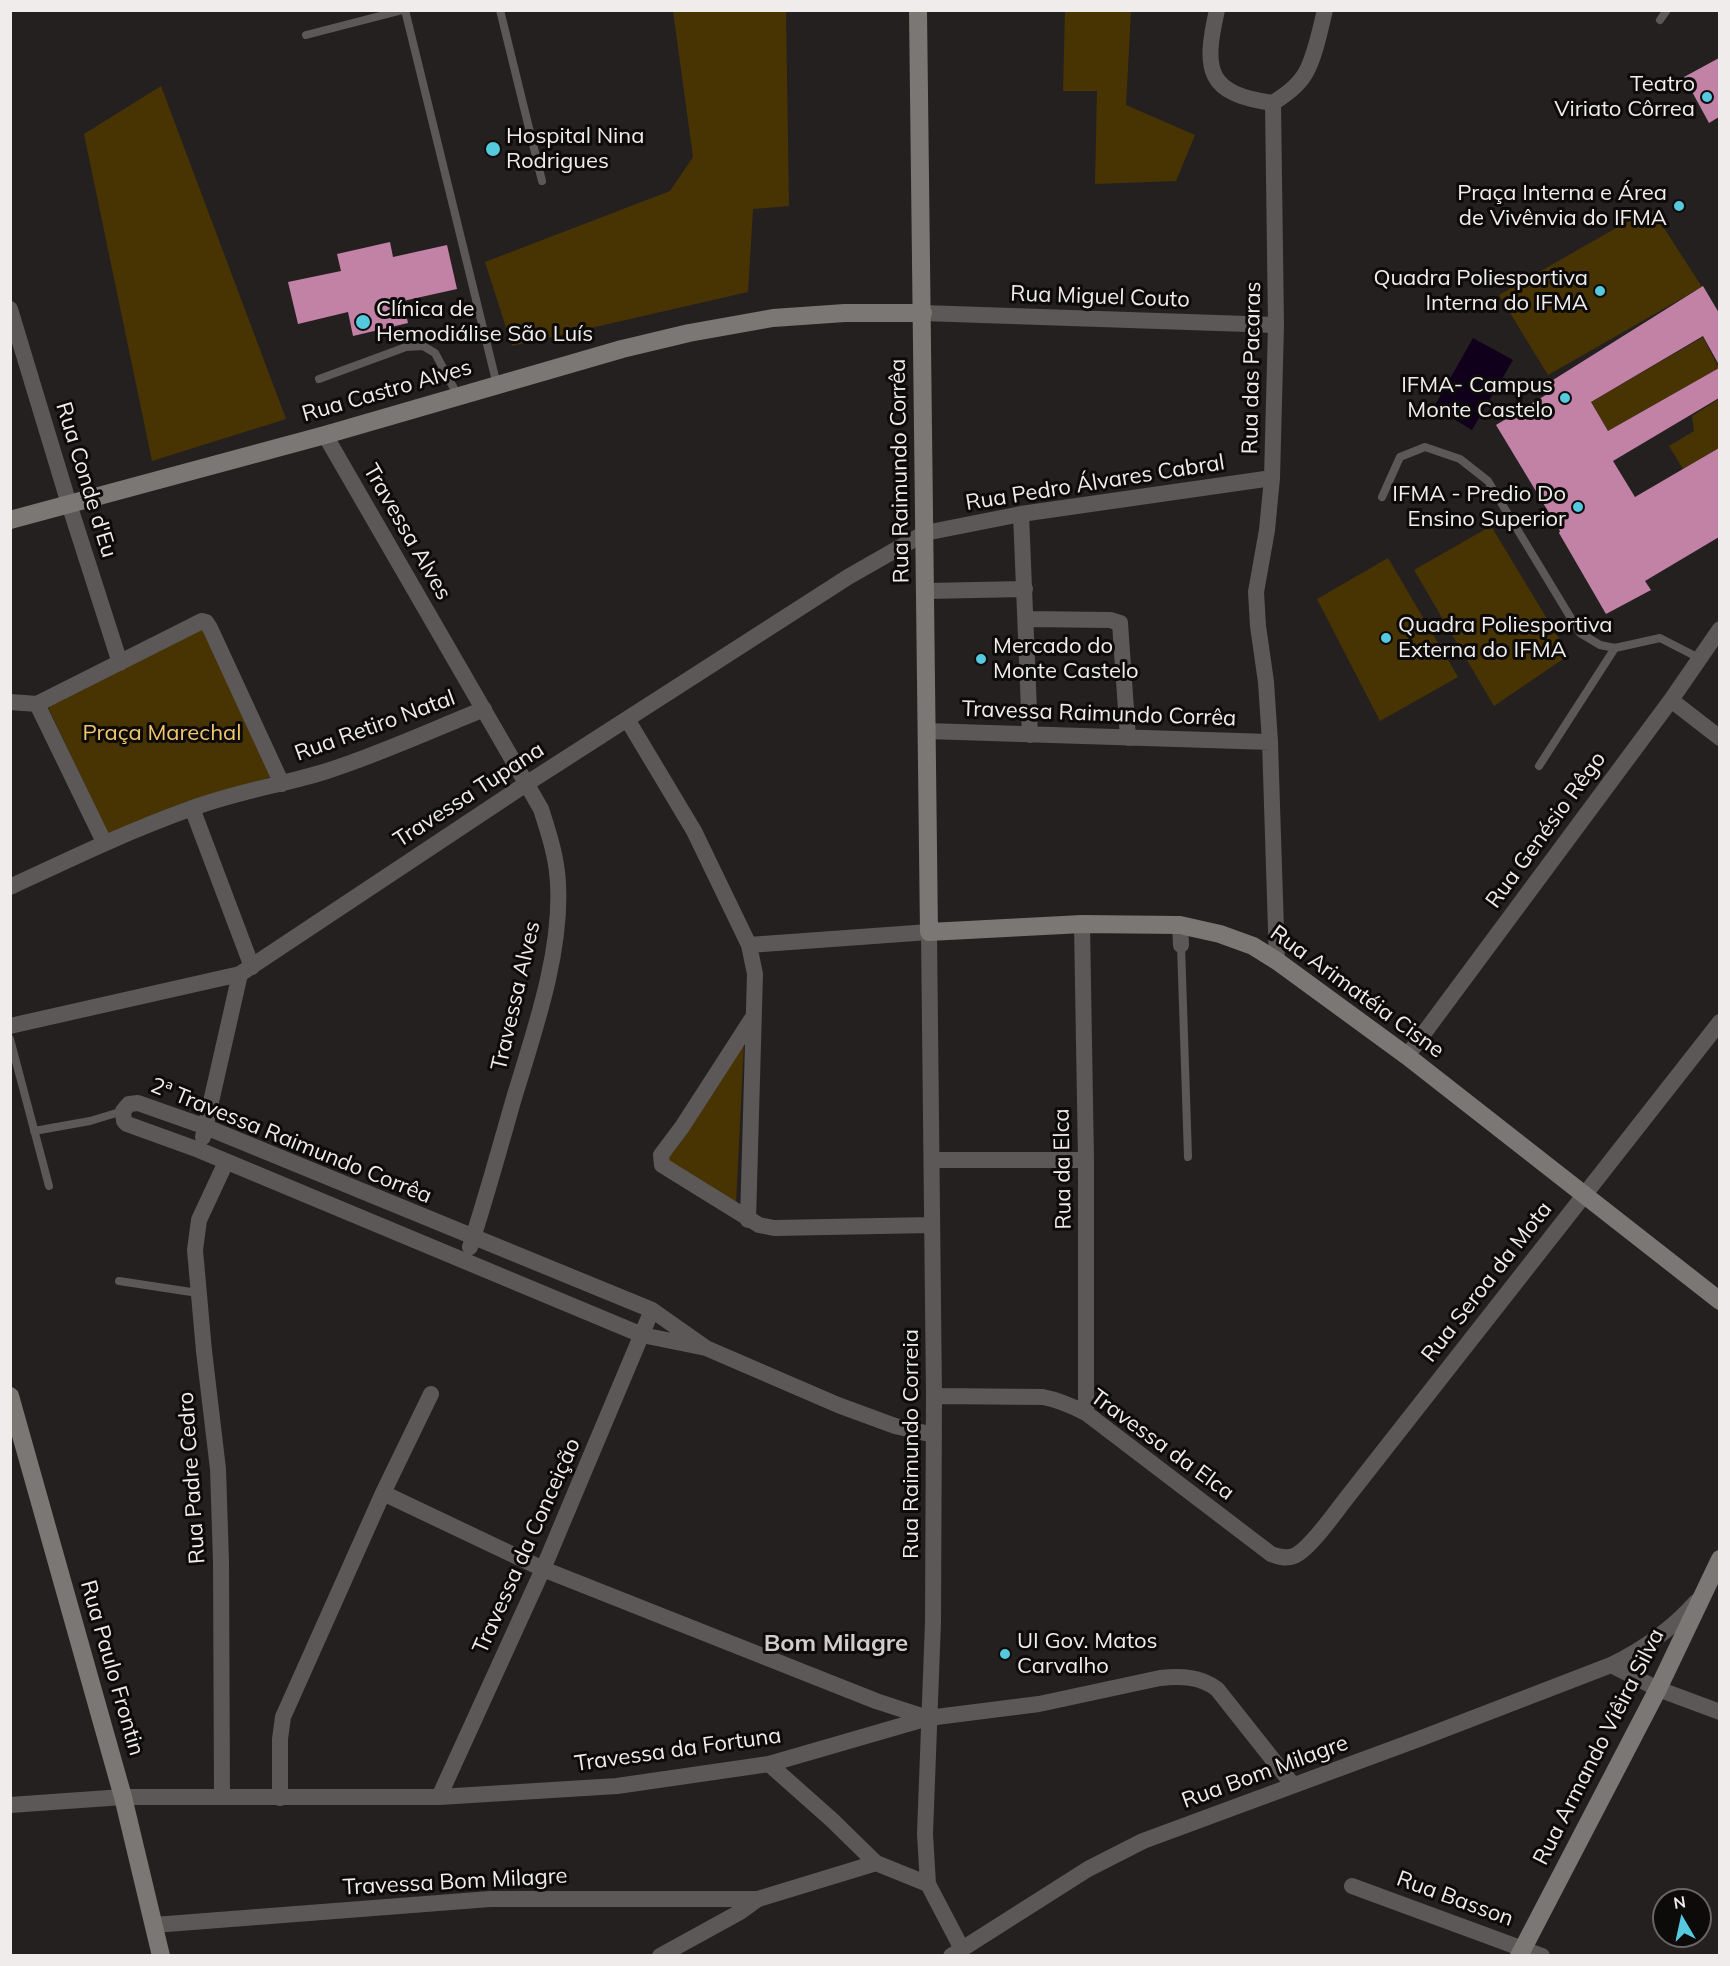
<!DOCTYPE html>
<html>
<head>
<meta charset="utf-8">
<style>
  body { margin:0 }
  #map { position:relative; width:1730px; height:1966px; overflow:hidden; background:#252020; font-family:Mulish,sans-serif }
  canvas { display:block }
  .frame { position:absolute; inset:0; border:12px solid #f0ecec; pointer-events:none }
  .north { position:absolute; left:1652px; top:1888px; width:60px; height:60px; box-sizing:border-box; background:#0d0a0a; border:2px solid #686464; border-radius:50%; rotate:351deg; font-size:16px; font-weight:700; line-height:24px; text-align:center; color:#f0ecec }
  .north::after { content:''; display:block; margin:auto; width:21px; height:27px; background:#55cade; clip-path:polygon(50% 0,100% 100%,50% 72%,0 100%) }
</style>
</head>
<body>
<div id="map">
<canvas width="1730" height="1966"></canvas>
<div class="frame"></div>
<div class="north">N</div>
</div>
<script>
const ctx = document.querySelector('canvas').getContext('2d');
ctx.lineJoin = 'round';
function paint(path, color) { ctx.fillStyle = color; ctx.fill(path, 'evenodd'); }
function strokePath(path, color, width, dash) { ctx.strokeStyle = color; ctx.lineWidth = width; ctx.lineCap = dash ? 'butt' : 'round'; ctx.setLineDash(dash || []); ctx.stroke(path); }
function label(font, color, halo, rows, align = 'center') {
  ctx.font = font + ' Mulish,sans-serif'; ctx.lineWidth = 6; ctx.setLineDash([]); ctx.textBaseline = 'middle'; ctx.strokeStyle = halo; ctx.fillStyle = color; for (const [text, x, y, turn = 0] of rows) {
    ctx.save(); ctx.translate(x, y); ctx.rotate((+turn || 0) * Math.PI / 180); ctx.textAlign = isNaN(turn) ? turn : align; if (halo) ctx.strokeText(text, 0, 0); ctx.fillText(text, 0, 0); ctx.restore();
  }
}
const green = new Path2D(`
  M673,11H786L789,206L753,209L748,292L512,346L485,262L670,191L693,157Z
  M1065,11H1131L1126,105L1195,135L1176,181L1095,184L1097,91H1063Z
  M161,86L286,419L152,461L84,134Z
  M1651,208L1702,287L1548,375L1499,295Z
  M1703,337L1719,368L1608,431L1591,402Z
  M1719,399V448L1683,469L1669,446L1694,431L1692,416Z
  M1491,526L1569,655L1494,706L1414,570Z
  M1388,558L1458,677L1380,721L1317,599Z
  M202,627L273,776L192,803L108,834L47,705Z
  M744,1042L736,1203L663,1160Z`);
const water = new Path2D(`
  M1473,338L1513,360L1472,430L1434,407Z`);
const building = new Path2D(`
  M1719,58V117L1709,123L1684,77Z
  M390,242L393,257L447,245L457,289L403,301L408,323L353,336L348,312L298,324L288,282L341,271L337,254Z
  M1703,286L1719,313V365L1703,336L1591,402L1608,431L1719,368V398L1613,461L1635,497L1719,448V537L1645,581L1651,590L1606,614L1559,533L1560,531L1496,425L1549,393L1545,385Z`);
const lane = new Path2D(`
  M405,10L497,385
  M500,10L542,181
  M1660,20L1667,10
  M306,35L403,10
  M319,379L406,347L423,346L435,353L458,396
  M1382,497L1400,457L1425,447L1460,459L1488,481L1580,633L1600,645L1615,648L1660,638L1699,658
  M1539,766L1615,648
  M1181,945L1188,1157
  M10,1039L49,1186
  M34,1131L90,1121L123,1111
  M119,1281L198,1293`);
const street = new Path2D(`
  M1217,10C1203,71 1207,94 1273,103
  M1273,103L1276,325L1272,478L1267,530L1256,592L1258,626L1266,682L1270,742L1277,961
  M1273,103C1285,95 1297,87 1305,74C1315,57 1320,30 1325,10
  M10,309L69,504L120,663
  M923,313L1276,325
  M325,435L541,809C549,834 557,858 558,884C562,953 534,1032 514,1098C500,1147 486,1198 470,1247
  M1021,514L1030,735
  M926,591L1025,589
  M1027,619L1110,620L1120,623L1128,738
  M1671,700L1720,738
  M10,702L37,704L202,621L206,622L210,628L282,784
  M37,704L104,842
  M627,719L694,831L749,945L755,974L748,1220
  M927,731L1270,742
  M192,808L252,967
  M10,887C70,859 128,831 190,809C235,792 282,785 327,771C380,754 432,730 484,709
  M1082,924L1086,1160V1413
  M1180,925L1181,945
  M749,945L929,932L934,1396L933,1622L925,1834L928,1884L962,1949
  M753,1017L682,1127L661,1155L662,1165L759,1225L774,1228L932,1225
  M10,1026L240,974L526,784L848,577L925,533L1021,514L1272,478
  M1407,1056L1671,700L1720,629
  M203,1137L240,974
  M932,1160H1086
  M706,1348L652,1310L206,1127L138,1103L129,1104L123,1111L124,1121L127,1124L199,1150L642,1335L706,1348L838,1405L895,1426L934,1435
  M934,1396L1043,1397C1059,1400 1072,1406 1086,1413L1271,1554C1279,1557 1286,1559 1294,1556C1309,1550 1334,1514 1345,1500L1720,1022
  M383,1493L543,1569L876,1701L928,1718
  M1611,1665L1658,1689L1720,1712
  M769,1764L832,1820L876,1863L928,1884
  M222,1797L221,1561L218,1469L204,1351L195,1250L199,1220L226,1162
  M439,1797L543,1569L652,1310
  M280,1798V1739L283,1717L383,1493L431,1394
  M10,1805L123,1797H439L617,1786L769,1764L928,1718L1039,1704L1160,1678C1180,1676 1200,1676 1217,1689L1293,1785
  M1352,1886L1542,1956
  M154,1925L490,1899H758L876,1863
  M660,1956L740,1912L758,1899
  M951,1956L1088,1869L1143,1841L1419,1739L1611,1665C1644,1649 1671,1630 1696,1602`);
const secondary = new Path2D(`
  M918,10L929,932L1082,924L1180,925L1220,934L1253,946L1277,961L1407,1056L1720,1301
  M10,520L325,435L622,349L689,333L773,318L845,313H923
  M10,1396L123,1797L161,1956
  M1519,1956L1658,1689L1720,1559`);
const markers = [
  [1707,97,6,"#55cade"],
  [493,149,8,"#55cade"],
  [1679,206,6,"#55cade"],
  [1600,291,6,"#55cade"],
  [363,322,8,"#55cade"],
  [1565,398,6,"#55cade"],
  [1578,507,6,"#55cade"],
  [1386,638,6,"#55cade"],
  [981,659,6,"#55cade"],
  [1005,1654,6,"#55cade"]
];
const poiNames = [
  ["Teatro",1695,84],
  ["Viriato Côrrea",1695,109],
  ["Hospital Nina",506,136,"left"],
  ["Rodrigues",506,161,"left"],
  ["Praça Interna e Área",1667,193],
  ["de Vivênvia do IFMA",1667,218],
  ["Quadra Poliesportiva",1588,278],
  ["Interna do IFMA",1588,303],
  ["Clínica de",376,309,"left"],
  ["Hemodiálise São Luís",376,334,"left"],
  ["IFMA- Campus",1553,385],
  ["Monte Castelo",1553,410],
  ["IFMA - Predio Do",1566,494],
  ["Ensino Superior",1566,519],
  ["Quadra Poliesportiva",1398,625,"left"],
  ["Externa do IFMA",1398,650,"left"],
  ["Mercado do",993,646,"left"],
  ["Monte Castelo",993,671,"left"],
  ["UI Gov. Matos",1017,1641,"left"],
  ["Carvalho",1017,1666,"left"]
];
const streetNames = [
  ["Rua Miguel Couto",1100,297,2],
  ["Rua das Pacaras",1252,368,-89],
  ["Rua Castro Alves",387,391,-16],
  ["Rua Raimundo Corrêa",900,471,-91],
  ["Rua Conde d'Eu",86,480,73],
  ["Rua Pedro Álvares Cabral",1095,483,-9],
  ["Travessa Alves",407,532,60],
  ["Travessa Raimundo Corrêa",1099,714,2],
  ["Rua Retiro Natal",375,726,-20],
  ["Travessa Tupana",469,795,-33],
  ["Rua Genésio Rêgo",1546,830,-54],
  ["Rua Arimatéia Cisne",1357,992,36],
  ["Travessa Alves",516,996,-77],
  ["2ª Travessa Raimundo Corrêa",291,1141,22],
  ["Rua da Elca",1063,1169,-91],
  ["Rua Seroa da Mota",1487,1282,-52],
  ["Rua Raimundo Correia",911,1444,-90],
  ["Travessa da Elca",1162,1445,36],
  ["Rua Padre Cedro",192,1478,-94],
  ["Travessa da Conceição",527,1546,-66],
  ["Rua Paulo Frontin",112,1668,74],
  ["Rua Armando Viêira Silva",1599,1747,-63],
  ["Travessa da Fortuna",678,1750,-8],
  ["Rua Bom Milagre",1265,1772,-20],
  ["Travessa Bom Milagre",455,1882,-3],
  ["Rua Basson",1455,1899,20]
];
const parkNames = [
  ["Praça Marechal",162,733]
];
const neighbourhoodNames = [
  ["Bom Milagre",836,1644]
];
paint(green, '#483403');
paint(water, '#11001c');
paint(building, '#c182a5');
strokePath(lane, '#5b5857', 8);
strokePath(street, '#5b5857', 16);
strokePath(secondary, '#7b7775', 18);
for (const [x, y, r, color] of markers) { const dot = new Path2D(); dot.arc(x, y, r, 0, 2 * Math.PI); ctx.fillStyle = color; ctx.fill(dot); strokePath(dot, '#0d0a0a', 2); }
label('22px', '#f0ecec', '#0d0a0a', poiNames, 'right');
label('22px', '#f0ecec', '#0d0a0a', streetNames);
label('22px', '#f2c76c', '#0d0a0a', parkNames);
label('bold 24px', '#d3cbcb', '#0d0a0a', neighbourhoodNames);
</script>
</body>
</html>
